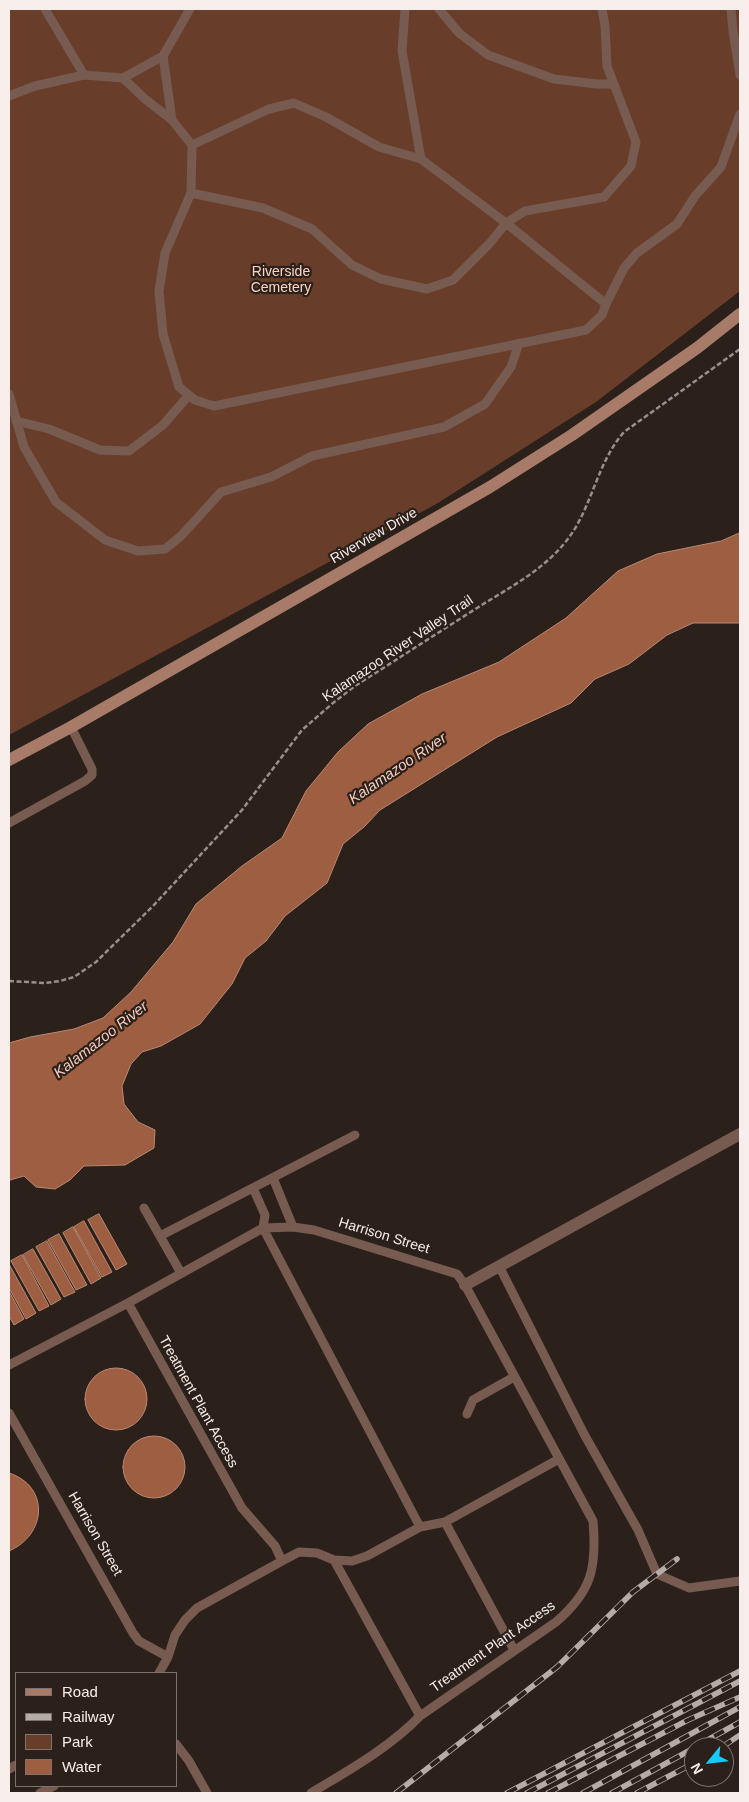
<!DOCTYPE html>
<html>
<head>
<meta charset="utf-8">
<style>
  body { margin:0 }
  #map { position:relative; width:749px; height:1802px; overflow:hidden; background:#2c201a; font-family:Helvetica,sans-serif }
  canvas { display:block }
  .frame { position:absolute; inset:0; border:10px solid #f7eeeb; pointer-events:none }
  .legend { position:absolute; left:15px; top:1672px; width:162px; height:115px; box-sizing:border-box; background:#2c201a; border:1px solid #7d726e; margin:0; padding:6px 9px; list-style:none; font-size:15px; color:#f7eeeb }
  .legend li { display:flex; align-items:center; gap:10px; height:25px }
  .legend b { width:25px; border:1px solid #7d726e }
  .north { position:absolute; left:684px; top:1737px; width:50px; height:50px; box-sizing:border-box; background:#2c201a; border:1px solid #7d726e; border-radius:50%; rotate:241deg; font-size:14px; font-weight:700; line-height:20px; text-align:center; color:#f7eeeb }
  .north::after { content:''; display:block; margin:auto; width:18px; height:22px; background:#13cafb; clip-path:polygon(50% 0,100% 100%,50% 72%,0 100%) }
</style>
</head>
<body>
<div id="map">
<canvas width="749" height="1802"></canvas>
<div class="frame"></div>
<ul class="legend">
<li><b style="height:6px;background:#a77b68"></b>Road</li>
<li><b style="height:6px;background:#b5aba7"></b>Railway</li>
<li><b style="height:14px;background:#683e2b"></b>Park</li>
<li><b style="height:14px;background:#9d5e42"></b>Water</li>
</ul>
<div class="north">N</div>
</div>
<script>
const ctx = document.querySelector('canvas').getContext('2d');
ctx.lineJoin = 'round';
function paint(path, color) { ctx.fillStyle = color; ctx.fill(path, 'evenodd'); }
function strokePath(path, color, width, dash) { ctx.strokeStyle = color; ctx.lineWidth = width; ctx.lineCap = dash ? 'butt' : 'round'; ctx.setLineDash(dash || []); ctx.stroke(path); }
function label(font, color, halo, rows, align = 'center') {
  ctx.font = font + ' Helvetica,sans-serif'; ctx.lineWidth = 4.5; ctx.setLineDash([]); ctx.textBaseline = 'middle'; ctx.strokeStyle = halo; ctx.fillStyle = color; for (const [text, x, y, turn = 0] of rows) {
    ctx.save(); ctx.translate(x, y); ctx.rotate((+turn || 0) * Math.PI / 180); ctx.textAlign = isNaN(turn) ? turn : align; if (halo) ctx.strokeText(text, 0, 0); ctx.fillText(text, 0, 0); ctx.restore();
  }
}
const green = new Path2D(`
  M9,9H740V291L596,402L438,503L9,735Z`);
const water = new Path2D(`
  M740,533V623H693L667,635L629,664L595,679L571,703L497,737L380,810L364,827L343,844L327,883L285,916L266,941L245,958L232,984L200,1024L161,1046L142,1052L131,1064L122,1086L124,1104L138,1122L155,1130L154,1148L125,1165L84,1166L70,1180L55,1189L36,1187L24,1176L10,1180L9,1183V1043L30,1037L74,1029L103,1018L131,992L173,942L196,904L242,866L282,838L306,791L338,752L368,724L422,694L499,662L566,618L618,571L657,554L721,541Z
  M99,1214L127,1264L116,1270L88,1220Z
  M84,1221L112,1272L102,1277L74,1227Z
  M73,1227L101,1278L91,1284L63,1233Z
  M59,1234L87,1285L76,1290L48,1240Z
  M47,1241L75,1292L64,1297L36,1247Z
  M33,1249L61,1299L51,1305L23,1255Z
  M22,1255L49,1306L39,1311L11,1261Z
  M9,1264L36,1313L26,1319L9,1288Z
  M9,1291L24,1319L14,1325L9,1316Z
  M85 1399a31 31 0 1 1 62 0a31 31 0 1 1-62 0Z
  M123 1467a31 31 0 1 1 62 0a31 31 0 1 1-62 0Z
  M9,1473C50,1486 47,1535 9,1551Z`);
const path = new Path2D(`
  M9,981L45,983L60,981L74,977L96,962L153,906L242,810L302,730L333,703L355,686C396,660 436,634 477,608C507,589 540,572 563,545C592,512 595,465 624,432L740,349`);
const lane = new Path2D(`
  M45,9L84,75L123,78L145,99L172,120L192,145L269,109L294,103L326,117L379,147L421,159L506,223L606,304
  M405,9L402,51L421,159
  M439,9L459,33L488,55L554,79L597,84H613
  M731,9L733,31L740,75
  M163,56L172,120
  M123,78L163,56L190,9
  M9,96L35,86L84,75
  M192,145L191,193L165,253L159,291L163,334L179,387L195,400L214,406L586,330L602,315L606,304L624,268L637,253L677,224L695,196L721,167L740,114
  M191,193L263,208L312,229L352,265L381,279L427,289L453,280L490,243L506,223L525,211L604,197L631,166L636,142L607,66L605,26L602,9
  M9,394L24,447L56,502L105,540L138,551L165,549L181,536L221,492L271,477L312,456L444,427L485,404L511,367L519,343
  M16,421L49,429L100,450L129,451L163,425L189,395
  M9,823L85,781L92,775V769L71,727
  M273,1178L293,1227
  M253,1188L265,1215L263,1228L420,1527
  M144,1208L181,1273
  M160,1236L355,1135
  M499,1266L584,1434L638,1530L657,1574L689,1588L740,1581
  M128,1303L242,1508L275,1546L282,1561
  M9,1365L128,1303L263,1228L293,1227L314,1230L457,1274L465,1285L593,1521C597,1568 592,1591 556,1622L420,1716C389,1748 349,1770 311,1793
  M9,1413L133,1633L139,1641L168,1657
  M467,1414L473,1400L514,1377
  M445,1522L514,1650
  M334,1560L420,1716
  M159,1673L168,1657L175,1635L185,1620L197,1608L282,1561L299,1552L317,1553L334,1560L352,1561L367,1556L420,1527L445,1522L559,1459
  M176,1744L189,1761L207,1793
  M9,1769L16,1765
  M40,1793L54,1786`);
const street = new Path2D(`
  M465,1285L740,1134`);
const secondary = new Path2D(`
  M9,760L71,727L490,487L572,435L697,348L740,314`);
const rail = new Path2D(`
  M695,1747L740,1722
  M722,1747L740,1735
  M396,1793L557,1667L633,1592L677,1559
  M507,1793L740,1671
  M527,1793L740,1681
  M548,1793L688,1720L740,1697
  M583,1793L740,1707
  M612,1793L694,1748
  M637,1793L694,1763`);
const parkNames = [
  ["Riverside",281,272],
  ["Cemetery",281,288]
];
const streetNames = [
  ["Riverview Drive",374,536,-30],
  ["Kalamazoo River Valley Trail",398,649,-34],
  ["Harrison Street",384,1236,17],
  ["Treatment Plant Access",198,1402,61],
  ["Harrison Street",95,1534,60],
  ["Treatment Plant Access",493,1647,-35]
];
const waterNames = [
  ["Kalamazoo River",398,769,-34],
  ["Kalamazoo River",101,1040,-38]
];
paint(green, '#683e2b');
paint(water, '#9d5e42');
strokePath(water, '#b88975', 1);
strokePath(path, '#998f8a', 2.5, [5, 2.5]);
strokePath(lane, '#775b50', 9);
strokePath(street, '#775b50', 12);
strokePath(secondary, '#a77b68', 12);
strokePath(rail, '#b5aba7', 5.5);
strokePath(rail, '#2c201a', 4, [11]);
label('14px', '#fbd4c4', '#2c201a', parkNames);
label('14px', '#f7eeeb', '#2c201a', streetNames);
label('italic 15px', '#f5cfbf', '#2c201a', waterNames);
</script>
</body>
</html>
